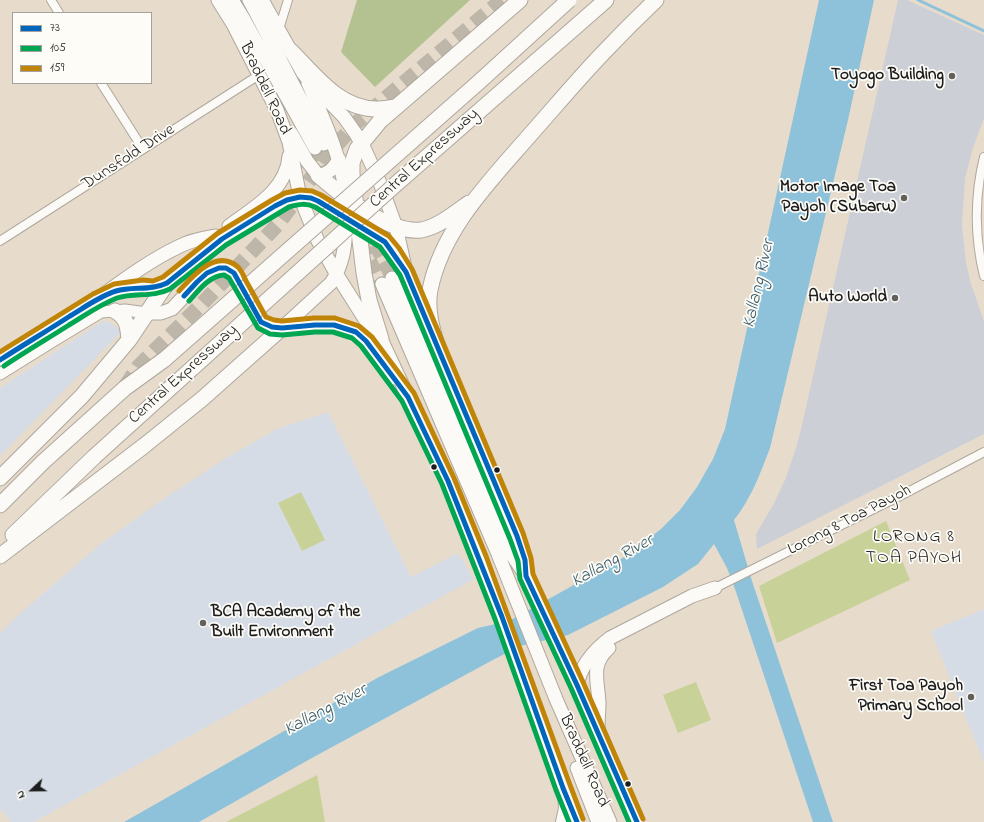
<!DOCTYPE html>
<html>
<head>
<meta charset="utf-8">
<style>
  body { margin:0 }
  #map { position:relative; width:984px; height:822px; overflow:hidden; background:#e7dccc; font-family:"Indie Flower",sans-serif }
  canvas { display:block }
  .legend { position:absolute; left:12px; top:12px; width:140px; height:72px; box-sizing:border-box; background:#fdfcf7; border:1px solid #a3a29f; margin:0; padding:5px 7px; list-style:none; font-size:12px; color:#1c1c1c }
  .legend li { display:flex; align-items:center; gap:8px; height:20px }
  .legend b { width:20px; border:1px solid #a3a29f }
  .north { position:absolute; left:12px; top:770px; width:40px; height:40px; -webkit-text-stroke:3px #fdfcf7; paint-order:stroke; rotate:248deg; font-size:11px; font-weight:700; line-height:16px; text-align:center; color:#1c1c1c }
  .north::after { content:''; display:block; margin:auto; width:14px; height:18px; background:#1c1c1c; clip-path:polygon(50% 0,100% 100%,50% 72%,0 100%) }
</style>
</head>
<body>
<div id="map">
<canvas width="984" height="822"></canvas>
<ul class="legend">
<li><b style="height:5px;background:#0065bd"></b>73</li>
<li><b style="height:5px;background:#00a651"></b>105</li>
<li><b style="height:5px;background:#c08407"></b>159</li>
</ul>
<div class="north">N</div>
</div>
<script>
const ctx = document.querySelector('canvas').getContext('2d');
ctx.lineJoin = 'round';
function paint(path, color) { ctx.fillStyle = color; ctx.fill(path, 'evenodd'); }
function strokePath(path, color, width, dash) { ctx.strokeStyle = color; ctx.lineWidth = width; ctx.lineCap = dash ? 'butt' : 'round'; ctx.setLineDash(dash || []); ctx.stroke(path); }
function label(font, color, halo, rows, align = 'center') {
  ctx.font = font + ' "Indie Flower",sans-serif'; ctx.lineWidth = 3.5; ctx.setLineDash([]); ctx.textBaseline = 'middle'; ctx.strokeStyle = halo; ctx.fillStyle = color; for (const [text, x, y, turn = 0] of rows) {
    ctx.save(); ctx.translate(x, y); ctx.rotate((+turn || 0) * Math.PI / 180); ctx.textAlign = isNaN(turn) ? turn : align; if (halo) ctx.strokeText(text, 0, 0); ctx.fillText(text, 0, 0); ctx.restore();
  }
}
const built = new Path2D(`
  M103,321L111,323L121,332L0,456V388Z
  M328,412L411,577L458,553L474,579L34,822H11L0,809V633L22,612L98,546L159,502L226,458L277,429Z
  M984,609V763L931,631Z`);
const industrial = new Path2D(`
  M898,0H907L984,35V118L973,148L965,178L962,225L966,263L971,284L984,321V434L757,549L756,534L773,505L785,480L796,448L801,429Z`);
const green = new Path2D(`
  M301,492L325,540L302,551L278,503Z
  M886,521L910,580L777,643L759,586Z
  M696,682L711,720L678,733L663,695Z
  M317,775L325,822H226Z`);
const forest = new Path2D(`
  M357,0H470L375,87L341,52Z`);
const water = new Path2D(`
  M819,0H874L848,120L770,448C760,474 751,499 734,520L752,581L833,822H813L735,589L727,568L714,544L698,564L663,587L568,635L520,646L491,661L310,759L199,822H124L379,677L478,628L509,621L626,556L661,529L680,510L697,487L713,459L725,429Z`);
const stream = new Path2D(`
  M918,0L984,31`);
const trunkTunnel = new Path2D(`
  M324,144L339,173
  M315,148L331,182
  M366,228L392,278
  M362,244L382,284`);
const motorwayTunnel = new Path2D(`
  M125,387L139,366L148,357L199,307L279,223L327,156L355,124L502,0`);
const minor = new Path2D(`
  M51,0L59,13
  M279,29L288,0
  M101,83L143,149
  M984,157C974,198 974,235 984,276
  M0,241L259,75
  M715,588L900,496L984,452`);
const tertiary = new Path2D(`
  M561,822L564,808L563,794`);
const secondary = new Path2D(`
  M0,360L96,300L116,291L143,287L153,288L159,287L167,283
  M0,374L53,341L101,312L125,310L147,313`);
const trunk = new Path2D(`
  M218,0L233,24L277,110L289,142L300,197L317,239L337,275L366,321L381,339L453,493L502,617L563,788L577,822
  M232,0L243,18L315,148
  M249,0L255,11L324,144
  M262,0L303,73L310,82L344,117L356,134L365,150L380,183L396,227L406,272L428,325
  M291,133L307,161L318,175C329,174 333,169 339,159
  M229,226C253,208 287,190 289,156
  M392,278L512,555L526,576L577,685L637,822
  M167,283L222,239L275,206L287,200L295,198H306L318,201L346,217L385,242L401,264
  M382,284L498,554L556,699L610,822
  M96,300C122,281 150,260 180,246C191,240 204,238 216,236
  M147,313H161L172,309L203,276L213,269L226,268L234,273L261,322L272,327L282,328L324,325H334L350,330L356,332L366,341L394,378
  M282,328L331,283C343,265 345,248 346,227C346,217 348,206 346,196C341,156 324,120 308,83
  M435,344L492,476L523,553L526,564V576
  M577,685C581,665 594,650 610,638L692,596L715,588
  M598,728C598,719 599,711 599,703C598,680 590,665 609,648
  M577,768L598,822`);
const motorway = new Path2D(`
  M291,51C315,75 340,110 378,109C384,109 390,108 396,107
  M318,175C341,195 388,234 421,230C438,227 455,213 469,203
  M396,184L606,0
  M115,311C127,318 128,326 129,340
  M381,339L369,300L364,273L352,174V163L357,149L380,121L520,0
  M439,352C433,332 426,311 430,290C442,229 490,181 529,136C554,108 578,79 604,52C621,34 638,17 656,0
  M0,478L82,396L129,340L167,283
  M0,505L43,462L125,388L165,359
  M13,535L94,457
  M0,556L145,445L202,399L282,328`);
const motorwayBridge = new Path2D(`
  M165,359L479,82L569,0
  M94,457L396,184`);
const bus1 = new Path2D(`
  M184,296L197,282L207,273L219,268H226L234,273L261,322L272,327L282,328L315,325H334L356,332L366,341L408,397L448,481L502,617L563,788L577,822
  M0,360C23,345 47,331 70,316C85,307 100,296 116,291C133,286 151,291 167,283L222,239L275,206L287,200L300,197L311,198L318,201L385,242L406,272L517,536L525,560L526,576L577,685L637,822`);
const bus2 = new Path2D(`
  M189,301C199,290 209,276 224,275L229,278L258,328L270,334L282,335L315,332H333L352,338L361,346L402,401L442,484L495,619L556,790L569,822
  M4,366C25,352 47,339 69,325C84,316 99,305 117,298C135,292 152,298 170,289L226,245L289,207C299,204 306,203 315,207L380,247L400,275L510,539L518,561L520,579L571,688L629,822`);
const bus3 = new Path2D(`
  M179,291C193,276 216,248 238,267C242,271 244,277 246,281C253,293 259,305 266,317L274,320L282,321L314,318H335L359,326L372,337L414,393L454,478L486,556L570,785L583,819
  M0,352L93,294L114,284L143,280L153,281L163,277L218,233L272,200L285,193L300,190L312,191L321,195L389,236L399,248L412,269L523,533L531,558L533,574L583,682L643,819`);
const markers = [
  [952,76,4,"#635f5a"],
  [904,198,4,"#635f5a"],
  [895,298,4,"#635f5a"],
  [434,467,3.5,"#1c1c1c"],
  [497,470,3.5,"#1c1c1c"],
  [203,623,4,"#635f5a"],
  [971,697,4,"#635f5a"],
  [628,784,3.5,"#1c1c1c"]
];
const poiNames = [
  ["Toyogo Building",944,76],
  ["Motor Image Toa",896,188],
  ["Payoh (Subaru)",896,208],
  ["Auto World",887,298],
  ["BCA Academy of the",211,613,"left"],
  ["Built Environment",211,633,"left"],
  ["First Toa Payoh",963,687],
  ["Primary School",963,707]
];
const streetNames = [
  ["Braddell Road",264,89,65],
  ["Dunsfold Drive",129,158,-33],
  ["Central Expressway",425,159,-42],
  ["Central Expressway",184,375,-42],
  ["Lorong 8 Toa Payoh",850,521,-27],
  ["Braddell Road",583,761,66]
];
const waterNames = [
  ["Kallang River",760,284,-77],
  ["Kallang River",613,562,-29],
  ["Kallang River",326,711,-28]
];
const neighbourhoodNames = [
  ["LORONG 8",914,538],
  ["TOA PAYOH",914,559]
];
paint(built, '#d6dce5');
paint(industrial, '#cccfd6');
paint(green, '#c8d198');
paint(forest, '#b4c291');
paint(water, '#8ec2db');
strokePath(stream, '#8ec2db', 3);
strokePath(trunkTunnel, '#beb6a9', 13, [13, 6]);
strokePath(motorwayTunnel, '#beb6a9', 15, [15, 8]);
strokePath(minor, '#aea79d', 10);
strokePath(tertiary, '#aea79d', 12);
strokePath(secondary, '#aea79d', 13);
strokePath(trunk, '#aea79d', 15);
strokePath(motorway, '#aea79d', 17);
strokePath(minor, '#fbfaf7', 8);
strokePath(tertiary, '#fbfaf7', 10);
strokePath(secondary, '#fbfaf7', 11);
strokePath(trunk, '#fbfaf7', 13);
strokePath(motorway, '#fbfaf7', 15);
strokePath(motorwayBridge, '#aea79d', 17, []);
strokePath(motorwayBridge, '#fbfaf7', 15);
strokePath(bus1, '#0065bd', 5);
strokePath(bus2, '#00a651', 5);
strokePath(bus3, '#c08407', 5);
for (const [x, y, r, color] of markers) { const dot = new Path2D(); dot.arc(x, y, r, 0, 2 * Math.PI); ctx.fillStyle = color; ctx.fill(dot); strokePath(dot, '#fdfcf7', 1.5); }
label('bold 17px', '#1c1c1c', '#fdfcf7', poiNames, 'right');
label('17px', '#1c1c1c', '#fdfcf7', streetNames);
label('italic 18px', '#3a5a6b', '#fdfcf7', waterNames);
ctx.letterSpacing = '1px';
label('18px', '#1c1c1c', '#fdfcf7', neighbourhoodNames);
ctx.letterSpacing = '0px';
</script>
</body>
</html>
